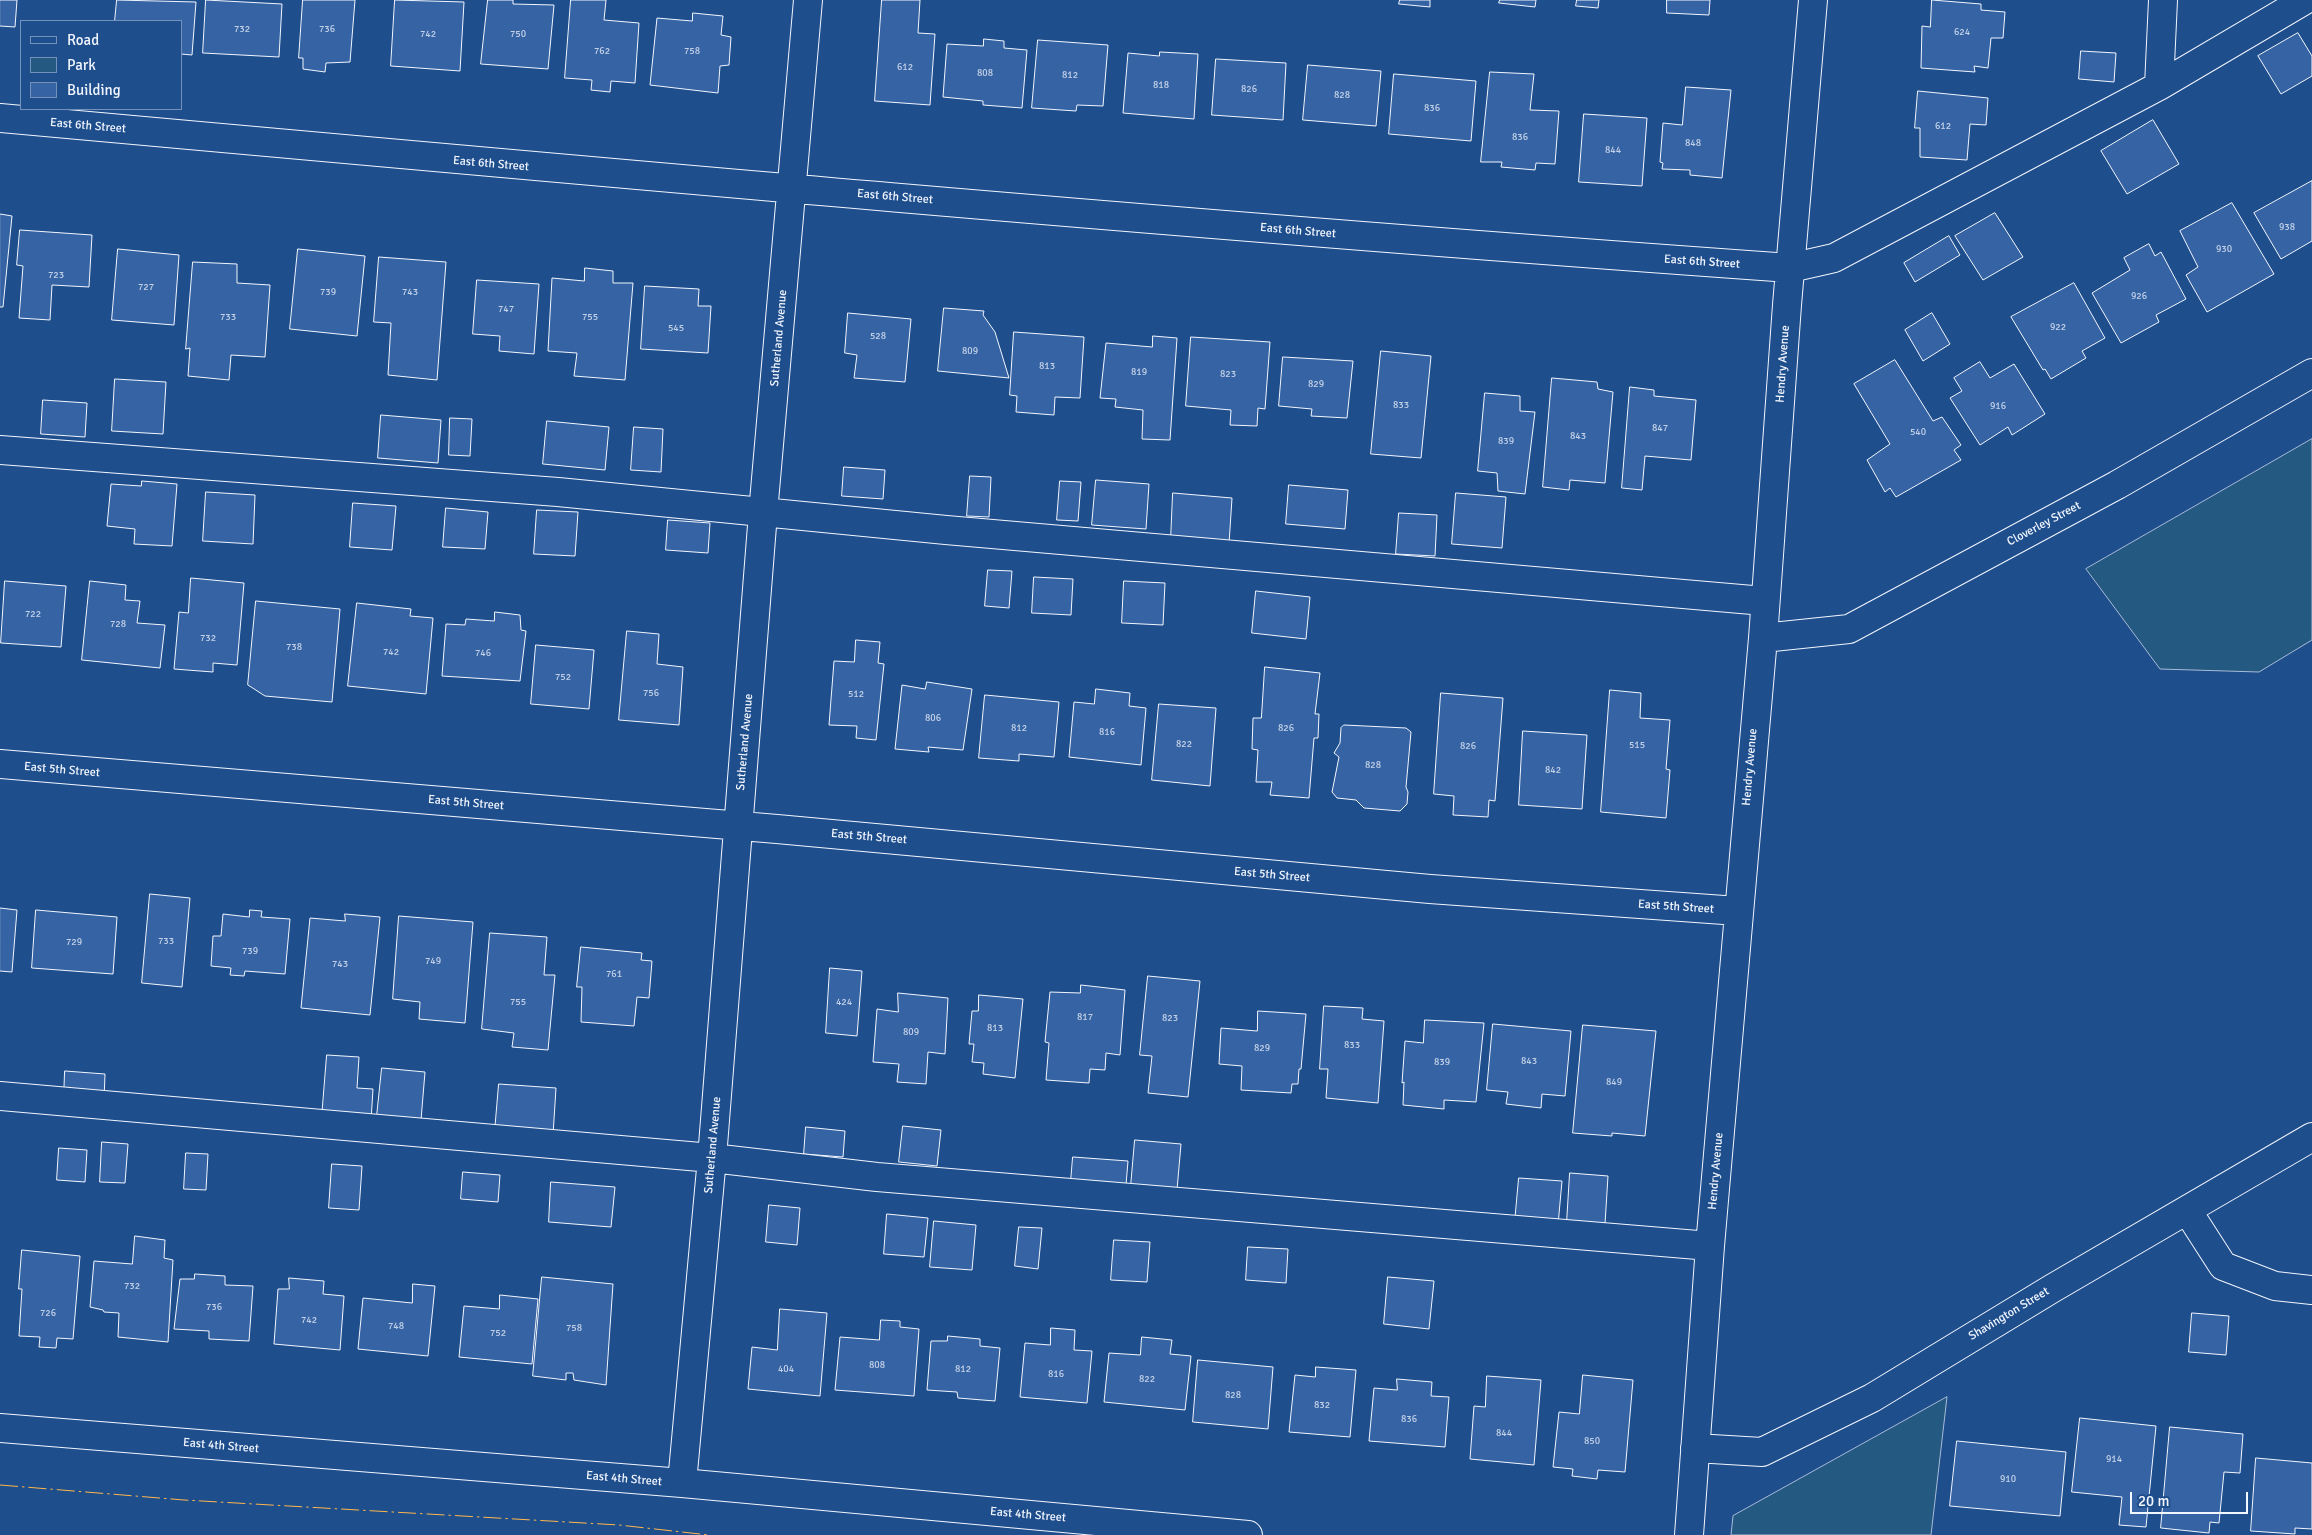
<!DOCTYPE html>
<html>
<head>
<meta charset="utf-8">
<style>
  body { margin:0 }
  #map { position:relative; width:2312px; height:1535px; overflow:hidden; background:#1f4e8c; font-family:Signika,sans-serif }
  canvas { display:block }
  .legend { position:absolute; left:20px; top:20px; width:162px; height:90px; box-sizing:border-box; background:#1f4e8c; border:1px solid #7391ba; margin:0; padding:6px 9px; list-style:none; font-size:15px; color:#f2f6ff }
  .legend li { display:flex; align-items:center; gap:10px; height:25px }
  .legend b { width:25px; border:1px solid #7391ba }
  .scale { position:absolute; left:2130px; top:1492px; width:118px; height:22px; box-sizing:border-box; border:2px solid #f2f6ff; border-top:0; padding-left:6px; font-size:15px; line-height:18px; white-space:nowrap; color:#f2f6ff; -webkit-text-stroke:4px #1f4e8c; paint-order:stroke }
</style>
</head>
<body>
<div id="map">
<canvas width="2312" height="1535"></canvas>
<ul class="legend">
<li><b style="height:6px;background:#1f4e8c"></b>Road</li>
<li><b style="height:14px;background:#245a82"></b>Park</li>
<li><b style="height:14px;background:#3563a3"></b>Building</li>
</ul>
<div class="scale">20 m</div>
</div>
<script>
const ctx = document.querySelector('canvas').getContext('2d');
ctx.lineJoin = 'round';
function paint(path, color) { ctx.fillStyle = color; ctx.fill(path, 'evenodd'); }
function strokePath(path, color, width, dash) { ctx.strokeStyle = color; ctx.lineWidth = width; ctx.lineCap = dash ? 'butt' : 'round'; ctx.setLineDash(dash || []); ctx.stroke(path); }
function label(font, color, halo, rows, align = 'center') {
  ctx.font = font + ' Signika,sans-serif'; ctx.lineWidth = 4; ctx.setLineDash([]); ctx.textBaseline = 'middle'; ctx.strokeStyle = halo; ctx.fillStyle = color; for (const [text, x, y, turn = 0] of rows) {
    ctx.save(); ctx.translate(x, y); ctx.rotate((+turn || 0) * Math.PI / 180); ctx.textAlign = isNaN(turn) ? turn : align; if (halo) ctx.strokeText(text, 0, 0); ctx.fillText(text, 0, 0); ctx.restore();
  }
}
const green = new Path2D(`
  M2312,439V640L2259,672L2160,669L2086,569Z
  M1947,1397L1931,1535H1731L1733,1516Z`);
const building = new Path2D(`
  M0,0H17L15,27L0,26Z
  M117,0L196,2L192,55L181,54V21H115Z
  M206,0L282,4L279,57L203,53Z
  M303,0H355L350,62L326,63L325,72L303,69V58H299Z
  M395,0L464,2L460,71L391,66Z
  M488,0H513V4L554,5L548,69L481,64Z
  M571,0H606L604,20L639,23L635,83L611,81L610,92L591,90L592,80L565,78Z
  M882,0H920L918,33L935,34L930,105L875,101Z
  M1400,0H1430V7L1399,4Z
  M1500,0H1536L1535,7L1499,3Z
  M1577,0H1599L1598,8L1576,6Z
  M1667,0H1710L1709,15L1667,13Z
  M1932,0L1981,4V10L2005,12L2003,38H1991L1988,68L1974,66L1975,72L1921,68L1922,26L1930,27Z
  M693,13L723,16L721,35L731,37L729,65L720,66L718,93L650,85L657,18L692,21Z
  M2298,33L2312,56V76L2281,94L2258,56Z
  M984,39L1004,41V48L1027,50L1022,108L983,105V101L943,97L947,44L983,46Z
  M1038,40L1108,45L1103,106L1077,105L1076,111L1032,108Z
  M2081,51L2116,53L2114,82L2079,79Z
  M1160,52L1198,54L1194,119L1123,113L1128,53L1159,56Z
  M1216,59L1286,63L1283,120L1212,115Z
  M1308,65L1381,71L1376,126L1303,120Z
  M1490,72L1534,74L1530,110L1559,111L1555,164L1536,163L1535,170L1501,167L1502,162H1481Z
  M1394,74L1476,81L1471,141L1389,134Z
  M1686,87L1731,90L1722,178L1690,175V170L1662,169L1663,163L1660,162L1663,123L1682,125Z
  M1918,91L1988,98L1986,125L1970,124L1967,160L1920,157V128H1915Z
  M1584,114L1647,118L1642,186L1579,182Z
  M2153,120L2179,164L2127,194L2101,151Z
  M2312,181V241L2281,259L2254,213Z
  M2232,203L2274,274L2207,312L2186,275L2198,267L2180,231Z
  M1995,213L2023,257L1983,280L1955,236Z
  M0,214L12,216L3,307H0Z
  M20,230L92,235L89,287L52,285L50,320L19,318L23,266L17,265Z
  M1949,236L1960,255L1915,282L1904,263Z
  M2149,244L2155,256L2161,252L2186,299L2156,315L2159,322L2121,343L2092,293L2130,270L2124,258Z
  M118,249L179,255L174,325L112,320Z
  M298,249L365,256L357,336L290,329Z
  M379,257L446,262L437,380L388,375L391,323L374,322Z
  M193,262L237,264V283L270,285L265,357L231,355L229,380L188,376L190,348L186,349Z
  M585,268L613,271V283H633L625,380L574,376L577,353L548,351L552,278L584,281Z
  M477,280L539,284L534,354L499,351L500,336L473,334Z
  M2074,283L2105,338L2082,351L2086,358L2051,379L2045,369L2043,370L2011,317Z
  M645,286L699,289L698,306H711L708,353L641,349Z
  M944,308L984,311L983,315L995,332L1009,378L938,371Z
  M848,313L911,319L905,382L854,378L857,355L845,353Z
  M1932,313L1950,344L1923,361L1905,330Z
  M1014,332L1084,337L1080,398L1055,397L1054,415L1016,412L1017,396L1010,395Z
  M1153,336L1177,338L1170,440L1142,439L1143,410L1115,407L1116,399L1100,398L1106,343L1152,347Z
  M1191,337L1270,342L1265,409L1258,408L1257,426L1230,425L1231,410L1186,406Z
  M1381,351L1431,356L1421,458L1371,454Z
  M1283,357L1353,361L1347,418L1311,416L1312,409L1279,406Z
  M1895,360L1933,421L1942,417L1961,445L1954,450L1961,460L1896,497L1890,488L1885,492L1867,460L1890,444L1854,384Z
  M1980,362L1990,378L2014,364L2045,414L2012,435L2008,427L1980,445L1950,398L1962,391L1954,378Z
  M1552,378L1597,382L1598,389L1613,392L1605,483L1570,480L1569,490L1543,487Z
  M115,379L166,382L163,434L112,431Z
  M1630,387L1654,390V396L1696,400L1691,460L1645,456L1642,490L1622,488Z
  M1485,393L1520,396V411L1535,412L1525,494L1498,491L1497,473L1478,471Z
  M43,400L87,403L85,437L41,434Z
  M381,415L441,420L438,463L378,458Z
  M450,418L472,419L470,456L449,455Z
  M547,421L609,427L605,470L543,464Z
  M634,427L663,429L661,472L631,470Z
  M844,467L885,470L883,499L842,496Z
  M970,476L991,477L989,517L967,516Z
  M1096,480L1149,484L1146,529L1092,525Z
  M142,481L177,484L172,546L134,544L135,529L107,526L111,484L141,486Z
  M1060,481L1081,482L1078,521L1057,520Z
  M1289,485L1348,490L1345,529L1286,524Z
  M206,492L255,495L253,544L203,541Z
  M1173,493L1232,498L1229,544L1171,539Z
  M1456,493L1506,497L1502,548L1452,544Z
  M353,503L396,506L392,550L350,547Z
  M446,508L488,512L485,549L443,547Z
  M537,510L578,512L575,556L534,554Z
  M1399,513L1437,515L1435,556L1396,554Z
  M668,520L710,523L708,553L666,550Z
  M988,570L1012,571L1009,608L985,606Z
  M1034,577L1073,579L1071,615L1032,613Z
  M191,578L244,583L237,665L213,663V672L174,669L179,612L188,613Z
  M5,581L66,586L61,647L1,643Z
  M90,581L126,585L125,600L140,601L137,623L165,625L160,668L82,660Z
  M1124,581L1165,583L1163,625L1122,623Z
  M1256,591L1310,597L1306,639L1252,633Z
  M256,601L340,609L332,702L265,696L248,685Z
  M357,603L411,609L410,616L433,618L426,694L348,686Z
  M495,612L520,615L521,630L526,631L520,681L442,676L446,624L465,625L466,619L494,621Z
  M627,631L659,634L657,664L683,667L679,725L619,720Z
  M856,640L880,642L878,663L884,664L876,740L856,738L857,726L829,725L834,661L854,662Z
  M536,645L594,650L589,709L531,704Z
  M1265,667L1320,673L1315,714H1319L1318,738H1314L1309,798L1270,795L1272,782H1256L1258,750L1252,749L1253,718H1261Z
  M927,682L972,689L963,750L928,747L929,752L895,749L902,685L925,689Z
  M1096,689L1130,693L1129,706L1146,708L1141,765L1069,757L1074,702L1094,704Z
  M1610,690L1641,693L1640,718L1670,720L1666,769L1670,770L1666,818L1601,812Z
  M1441,693L1503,698L1495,801L1489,800L1488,817L1453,815L1454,796L1434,794Z
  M985,695L1059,702L1054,757L1019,754V761L979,758Z
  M1159,704L1216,708L1210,786L1152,780Z
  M1344,725L1406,728L1411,732L1406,787L1408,792L1407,804L1400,811L1364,808L1356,800L1337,798L1332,792L1339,757L1334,753L1340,743L1341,728Z
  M1523,731L1587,735L1582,809L1519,805Z
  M150,894L190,898L182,987L142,983Z
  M0,908L17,910L12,972L0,971Z
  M36,910L117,917L113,974L32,968Z
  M250,910L262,911L261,917L290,919L285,974L245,971L244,976L230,975L231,968L211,966L213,936H221L223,914L249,917Z
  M345,914L380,917L370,1015L301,1008L310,918L345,921Z
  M399,916L473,922L465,1023L419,1019L420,1002L393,999Z
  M490,933L547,937L544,975H555L548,1050L512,1047L514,1033L482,1029Z
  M581,947L642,953L641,960L652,961L649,998L637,997L634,1026L581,1022L582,987H577Z
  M830,968L862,971L857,1036L826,1033Z
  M1148,976L1200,981L1188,1097L1148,1093L1152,1056L1140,1055Z
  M1081,985L1125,990L1120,1055L1106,1053L1105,1070L1090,1069L1089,1083L1046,1080L1049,1043L1045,1042L1050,992L1080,993Z
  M898,993L948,998L945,1054L928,1052L926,1084L897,1082L899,1064L873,1062L877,1009L898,1012Z
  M979,995L1023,999L1015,1078L983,1074L984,1063L972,1062L974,1044H969L972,1011H978Z
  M1324,1006L1363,1008L1362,1019L1384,1021L1378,1103L1326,1098L1328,1069H1320Z
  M1258,1011L1306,1014L1301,1069H1299L1298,1084H1292L1291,1093L1241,1090L1242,1066L1219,1064L1221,1028L1257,1031Z
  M1425,1020L1484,1023L1476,1102L1444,1100V1109L1403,1105L1404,1082L1402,1083L1405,1041L1423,1043Z
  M1493,1024L1571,1031L1565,1096L1542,1094L1541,1108L1506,1104L1508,1092L1487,1090Z
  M1583,1025L1656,1031L1645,1136L1612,1133V1136L1573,1133Z
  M327,1055L359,1057L357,1088L373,1089L371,1121L322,1117Z
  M382,1068L425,1072L421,1120L377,1116Z
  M65,1071L105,1074L104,1101L64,1098Z
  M499,1084L556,1088L553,1135L495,1131Z
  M903,1126L941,1130L937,1166L899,1162Z
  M806,1127L845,1131L843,1157L804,1154Z
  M1135,1140L1181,1144L1177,1190L1131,1186Z
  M102,1142L128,1144L125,1183L100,1182Z
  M59,1148L87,1150L85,1182L57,1180Z
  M186,1153L208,1154L206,1190L184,1189Z
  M1073,1157L1128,1161L1126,1185L1071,1181Z
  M332,1164L362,1166L359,1210L329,1208Z
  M463,1172L500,1175L498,1202L461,1199Z
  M1570,1173L1608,1176L1605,1224L1567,1222Z
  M1519,1178L1562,1181L1558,1225L1515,1222Z
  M551,1182L615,1187L611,1227L549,1222Z
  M769,1205L800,1208L797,1245L766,1242Z
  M887,1214L928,1218L924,1257L884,1254Z
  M934,1221L976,1225L972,1270L930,1267Z
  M1019,1227L1042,1228L1038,1269L1015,1266Z
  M135,1236L165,1240L164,1258L173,1260L168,1342L118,1337L119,1313L104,1312L103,1310L90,1307L94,1261L132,1264Z
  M1114,1240L1150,1242L1147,1282L1111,1280Z
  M1248,1247L1288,1249L1286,1283L1246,1280Z
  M22,1250L80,1256L73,1339L57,1338L56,1348L39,1347L40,1337L19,1336L22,1289H19Z
  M195,1274L225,1276V1285L253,1286L249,1341L209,1339V1331L174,1329L180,1279H194Z
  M542,1277L613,1284L606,1385L574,1380L573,1373H566V1380L533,1376Z
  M1388,1277L1434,1281L1429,1329L1384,1324Z
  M289,1278L324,1281L323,1294L344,1296L340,1350L274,1344L278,1289H289Z
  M413,1284L435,1286L428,1356L358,1349L363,1298L412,1303Z
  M500,1295L538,1299L532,1364L459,1357L464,1306L499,1309Z
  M780,1309L827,1313L820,1396L748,1389L752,1347L777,1350Z
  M2192,1313L2229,1316L2226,1355L2189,1352Z
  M881,1320L900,1321V1327L919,1329L914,1396L835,1390L840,1337L879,1340Z
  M1051,1328L1075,1330L1074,1350L1092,1351L1087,1403L1020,1397L1025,1343L1050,1345Z
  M948,1336L980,1339V1346L1000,1348L995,1401L958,1398L957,1392L927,1390L931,1341H947Z
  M1142,1337L1172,1340L1170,1354L1191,1356L1185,1410L1104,1402L1109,1353L1140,1355Z
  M1198,1360L1273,1367L1268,1429L1193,1422Z
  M1316,1367L1356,1370L1350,1437L1289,1432L1295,1375L1315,1377Z
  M1583,1375L1633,1380L1625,1472L1598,1470L1597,1479L1572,1476L1573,1469L1553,1467L1559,1412L1579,1414Z
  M1487,1376L1541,1380L1534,1465L1470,1459L1474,1406L1485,1407Z
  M1397,1379L1432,1382L1431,1396L1449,1397L1445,1447L1369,1441L1374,1388L1397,1390Z
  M2080,1418L2156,1426L2146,1527L2119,1525L2122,1497L2072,1492Z
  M2170,1427L2243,1434L2240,1473L2224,1472L2219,1523L2210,1522L2209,1533L2161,1528Z
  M1957,1441L2066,1452L2060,1516L1950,1506Z
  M2256,1458L2312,1463V1529L2295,1528V1534L2251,1531Z`);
const minor = new Path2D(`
  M2159,86L2163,0
  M0,118C596,172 1193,226 1790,268L1834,258L2159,86L2305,0
  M0,450L558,492L946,530L1764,601
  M1763,638L1849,629L2117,485L2312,373
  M0,764L777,829L1430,889L1738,911
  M0,1096L712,1158L877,1177L1710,1246
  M2187,1210L2223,1266L2275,1286L2312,1290
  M0,1428L682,1483L1248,1535
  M1695,1448L1762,1452L1872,1398L2053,1288L2312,1137
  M682,1483L712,1158L763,513L808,0
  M1689,1535L1710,1246L1763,638L1787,305L1813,0`);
const power = new Path2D(`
  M0,1485L184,1500L619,1525L709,1535`);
const numberNames = [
  ["732",242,29],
  ["736",327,29],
  ["624",1962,32],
  ["742",428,34],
  ["750",518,34],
  ["762",602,51],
  ["758",692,51],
  ["612",905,67],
  ["808",985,73],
  ["812",1070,75],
  ["818",1161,85],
  ["826",1249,89],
  ["828",1342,95],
  ["836",1432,108],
  ["612",1943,126],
  ["836",1520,137],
  ["848",1693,143],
  ["844",1613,150],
  ["938",2287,227],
  ["930",2224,249],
  ["723",56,275],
  ["727",146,287],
  ["739",328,292],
  ["743",410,292],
  ["926",2139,296],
  ["747",506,309],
  ["733",228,317],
  ["755",590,317],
  ["922",2058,327],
  ["545",676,328],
  ["528",878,336],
  ["809",970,351],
  ["813",1047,366],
  ["819",1139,372],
  ["823",1228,374],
  ["829",1316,384],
  ["833",1401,405],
  ["916",1998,406],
  ["847",1660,428],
  ["540",1918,432],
  ["843",1578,436],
  ["839",1506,441],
  ["722",33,614],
  ["728",118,624],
  ["732",208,638],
  ["738",294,647],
  ["742",391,652],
  ["746",483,653],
  ["752",563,677],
  ["756",651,693],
  ["512",856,694],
  ["806",933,718],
  ["812",1019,728],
  ["826",1286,728],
  ["816",1107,732],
  ["822",1184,744],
  ["515",1637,745],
  ["826",1468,746],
  ["828",1373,765],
  ["842",1553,770],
  ["733",166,941],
  ["729",74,942],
  ["739",250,951],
  ["749",433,961],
  ["743",340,964],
  ["761",614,974],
  ["755",518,1002],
  ["424",844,1002],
  ["817",1085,1017],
  ["823",1170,1018],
  ["813",995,1028],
  ["809",911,1032],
  ["833",1352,1045],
  ["829",1262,1048],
  ["843",1529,1061],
  ["839",1442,1062],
  ["849",1614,1082],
  ["732",132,1286],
  ["736",214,1307],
  ["726",48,1313],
  ["742",309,1320],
  ["748",396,1326],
  ["758",574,1328],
  ["752",498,1333],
  ["808",877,1365],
  ["404",786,1369],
  ["812",963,1369],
  ["816",1056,1374],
  ["822",1147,1379],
  ["828",1233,1395],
  ["832",1322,1405],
  ["836",1409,1419],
  ["844",1504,1433],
  ["850",1592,1441],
  ["914",2114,1459],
  ["910",2008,1479]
];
const streetNames = [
  ["East 6th Street",88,126,5],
  ["East 6th Street",491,164,5],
  ["East 6th Street",895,197,5],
  ["East 6th Street",1298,231,5],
  ["East 6th Street",1702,262,4],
  ["Sutherland Avenue",779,338,-85],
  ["Hendry Avenue",1783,364,-86],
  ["Cloverley Street",2044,524,-28],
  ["Sutherland Avenue",745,742,-85],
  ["Hendry Avenue",1750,767,-85],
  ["East 5th Street",62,770,5],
  ["East 5th Street",466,803,5],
  ["East 5th Street",869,837,5],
  ["East 5th Street",1272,875,5],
  ["East 5th Street",1676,907,4],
  ["Sutherland Avenue",713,1145,-85],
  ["Hendry Avenue",1716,1171,-85],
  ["Shavington Street",2009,1314,-31],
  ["East 4th Street",221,1446,5],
  ["East 4th Street",624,1479,5],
  ["East 4th Street",1028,1515,5]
];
paint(green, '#245a82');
strokePath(green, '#a8bbd7', 1);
paint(building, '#3563a3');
strokePath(building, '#f2f6ff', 1);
strokePath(minor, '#f2f6ff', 30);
strokePath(minor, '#1f4e8c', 28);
strokePath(power, '#ffb74d', 1, [18, 4, 2.5, 4]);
label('10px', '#c3d1e8', null, numberNames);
label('12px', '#f2f6ff', '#1f4e8c', streetNames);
</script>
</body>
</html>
